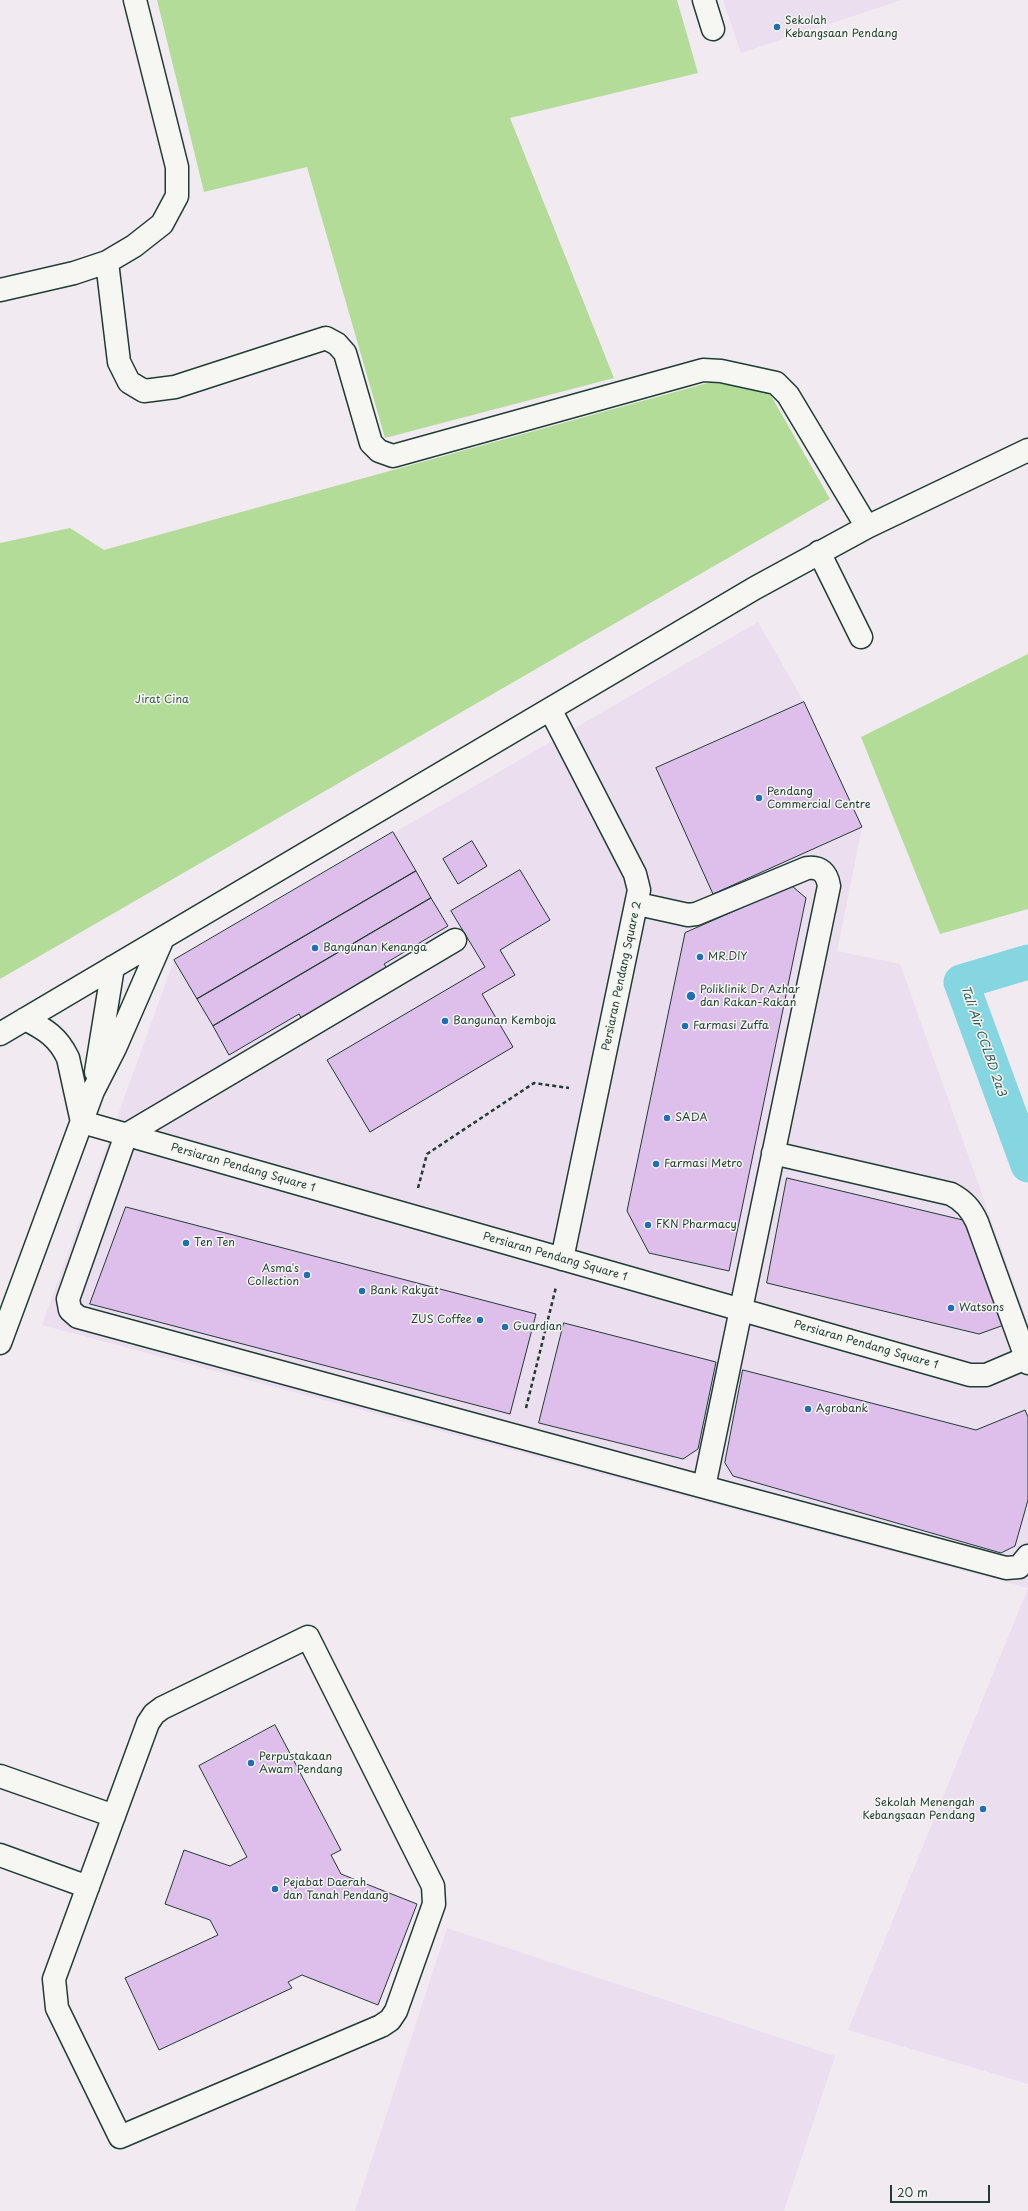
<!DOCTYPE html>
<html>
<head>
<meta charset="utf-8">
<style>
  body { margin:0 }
  #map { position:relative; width:1028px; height:2211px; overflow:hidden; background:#f1ebf1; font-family:"Playpen Sans",sans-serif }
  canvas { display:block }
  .scale { position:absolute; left:890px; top:2185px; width:100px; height:18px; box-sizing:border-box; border:2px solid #1f3d34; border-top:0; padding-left:5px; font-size:12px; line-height:14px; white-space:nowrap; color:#1f3d34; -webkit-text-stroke:3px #f6f6f2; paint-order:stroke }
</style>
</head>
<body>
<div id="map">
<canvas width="1028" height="2211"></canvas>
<div class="scale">20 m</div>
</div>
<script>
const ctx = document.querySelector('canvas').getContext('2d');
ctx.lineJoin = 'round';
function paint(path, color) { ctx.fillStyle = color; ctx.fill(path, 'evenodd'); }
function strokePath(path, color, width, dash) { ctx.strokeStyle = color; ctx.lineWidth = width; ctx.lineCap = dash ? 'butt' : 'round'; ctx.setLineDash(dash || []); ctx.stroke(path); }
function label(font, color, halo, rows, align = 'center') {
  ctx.font = font + ' "Playpen Sans",sans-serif'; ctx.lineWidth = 3; ctx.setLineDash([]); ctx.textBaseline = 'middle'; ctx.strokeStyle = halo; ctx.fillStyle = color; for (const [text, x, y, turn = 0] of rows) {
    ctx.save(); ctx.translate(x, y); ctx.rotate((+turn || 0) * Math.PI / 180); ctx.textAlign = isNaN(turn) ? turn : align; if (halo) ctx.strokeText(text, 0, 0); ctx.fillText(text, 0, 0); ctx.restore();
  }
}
const built = new Path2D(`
  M723,0H902L741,53Z
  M758,622L804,702L862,827L837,951L900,964L1028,1323V2084L848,2030L1028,1588L42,1325L174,960Z
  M447,1928L835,2056L784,2211H355Z`);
const green = new Path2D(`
  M157,0H677L698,73L510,118L614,378L385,438L307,167L204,192Z
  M711,382L769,392L830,499L0,979V543L70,528L104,550Z
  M1028,654V909L940,934L861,737Z`);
const canal = new Path2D(`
  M1028,962L961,982L1028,1165`);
const building = new Path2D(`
  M804,702L862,827L713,894L656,768Z
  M393,832L416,871L197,999L174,960Z
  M472,841L487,866L458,884L443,859Z
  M520,870L550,920L500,950L515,975L482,994L513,1047L370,1132L327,1060L485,967L451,911Z
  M416,871L431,898L213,1026L197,999Z
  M792,886L806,898L729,1271L649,1253L627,1211L685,933Z
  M431,898L448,926L384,964L389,971L303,1021L299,1014L229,1055L213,1026Z
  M787,1178L967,1221L1004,1325L979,1334L767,1283Z
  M126,1207L536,1314L510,1414L90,1304Z
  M564,1323L716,1362L698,1449L683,1459L539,1423Z
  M743,1370L976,1430L1025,1410L1028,1417V1500L1015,1546L1001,1553L733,1476L725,1463Z
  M275,1725L341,1850L331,1855L341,1874L417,1904L378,2005L302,1975L288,1982L292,1988L159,2050L125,1978L218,1935L210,1920L165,1904L184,1850L230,1866L247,1857L199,1766Z`);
const path = new Path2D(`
  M418,1188L427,1154L534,1083L569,1088
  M526,1408L556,1287`);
const minor = new Path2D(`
  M704,0L713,29
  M107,262L119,362L129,382L144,391L175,387L326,338L337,344L345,353L371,443L379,451L393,456L703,370L721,371L776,383L788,395L867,527
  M0,290L74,273L107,262L134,246L162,224L177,196V167L135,0
  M819,552L861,637
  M550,709L635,874L639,890L562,1259
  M455,940L126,1135L68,1299L70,1310L78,1317L704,1487L829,886C827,873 820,866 807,868L696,914L688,915L638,904
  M25,1019C45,1029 58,1037 68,1058L82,1122L970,1375H986L1026,1358
  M0,1034L755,588L867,527L1028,450
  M96,1072L113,967
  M773,1153L951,1194C964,1201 971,1209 977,1222L1028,1363
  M0,1343L93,1091L115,1048L163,938
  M704,1487L1006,1568L1019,1567L1028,1556
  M308,1637L433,1886L434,1904L396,2011L390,2020L381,2026L120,2137L57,2008L54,1979L148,1723L154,1714L162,1708Z
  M0,1776L114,1816
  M0,1855L88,1887`);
const markers = [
  [777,27,4,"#1f6fb2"],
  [759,798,4,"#1f6fb2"],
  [315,948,4,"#1f6fb2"],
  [700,957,4,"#1f6fb2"],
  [691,996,5,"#1f6fb2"],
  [445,1021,4,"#1f6fb2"],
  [685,1026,4,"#1f6fb2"],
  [667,1118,4,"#1f6fb2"],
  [656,1164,4,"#1f6fb2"],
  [648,1225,4,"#1f6fb2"],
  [186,1243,4,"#1f6fb2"],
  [307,1275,4,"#1f6fb2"],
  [362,1291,4,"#1f6fb2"],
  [951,1308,4,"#1f6fb2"],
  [480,1320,4,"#1f6fb2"],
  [505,1327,4,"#1f6fb2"],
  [808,1409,4,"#1f6fb2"],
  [251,1763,4,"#1f6fb2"],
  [983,1809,4,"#1f6fb2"],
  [275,1889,4,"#1f6fb2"]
];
const poiNames = [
  ["Sekolah",785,21],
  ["Kebangsaan Pendang",785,34],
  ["Pendang",767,792],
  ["Commercial Centre",767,805],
  ["Bangunan Kenanga",323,948],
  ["MR.DIY",708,957],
  ["Poliklinik Dr Azhar",700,990],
  ["dan Rakan-Rakan",700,1003],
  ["Bangunan Kemboja",453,1021],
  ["Farmasi Zuffa",693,1026],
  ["SADA",675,1118],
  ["Farmasi Metro",664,1164],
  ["FKN Pharmacy",656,1225],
  ["Ten Ten",194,1243],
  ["Asma's",299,1269,"right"],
  ["Collection",299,1282,"right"],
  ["Bank Rakyat",370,1291],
  ["Watsons",959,1308],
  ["ZUS Coffee",472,1320,"right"],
  ["Guardian",513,1327],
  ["Agrobank",816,1409],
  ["Perpustakaan",259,1757],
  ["Awam Pendang",259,1770],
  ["Sekolah Menengah",975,1803,"right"],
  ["Kebangsaan Pendang",975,1816,"right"],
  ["Pejabat Daerah",283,1883],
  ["dan Tanah Pendang",283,1896]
];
const parkNames = [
  ["Jirat Cina",162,700]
];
const streetNames = [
  ["Persiaran Pendang Square 2",622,976,-78],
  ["Persiaran Pendang Square 1",243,1168,16],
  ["Persiaran Pendang Square 1",555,1257,16],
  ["Persiaran Pendang Square 1",866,1345,16]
];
const waterNames = [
  ["Tali Air CCLBD 2a3",983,1041,71]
];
paint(built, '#ebdeef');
paint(green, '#b3dc99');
strokePath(canal, '#86d6e2', 35);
paint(building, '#debeeb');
strokePath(building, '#1f3d34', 1);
strokePath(minor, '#1f3d34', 25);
strokePath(path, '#1f3d34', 2.5, [4, 3]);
strokePath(minor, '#f6f6f2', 22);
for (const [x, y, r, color] of markers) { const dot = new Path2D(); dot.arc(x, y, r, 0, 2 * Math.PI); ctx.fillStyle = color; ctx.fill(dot); strokePath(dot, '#f6f6f2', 1.5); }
label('11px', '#1f3d34', '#f6f6f2', poiNames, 'left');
label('11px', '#3d5d48', '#f6f6f2', parkNames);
label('11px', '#1f3d34', '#f6f6f2', streetNames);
label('italic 12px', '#345c57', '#f6f6f2', waterNames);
</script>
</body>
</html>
